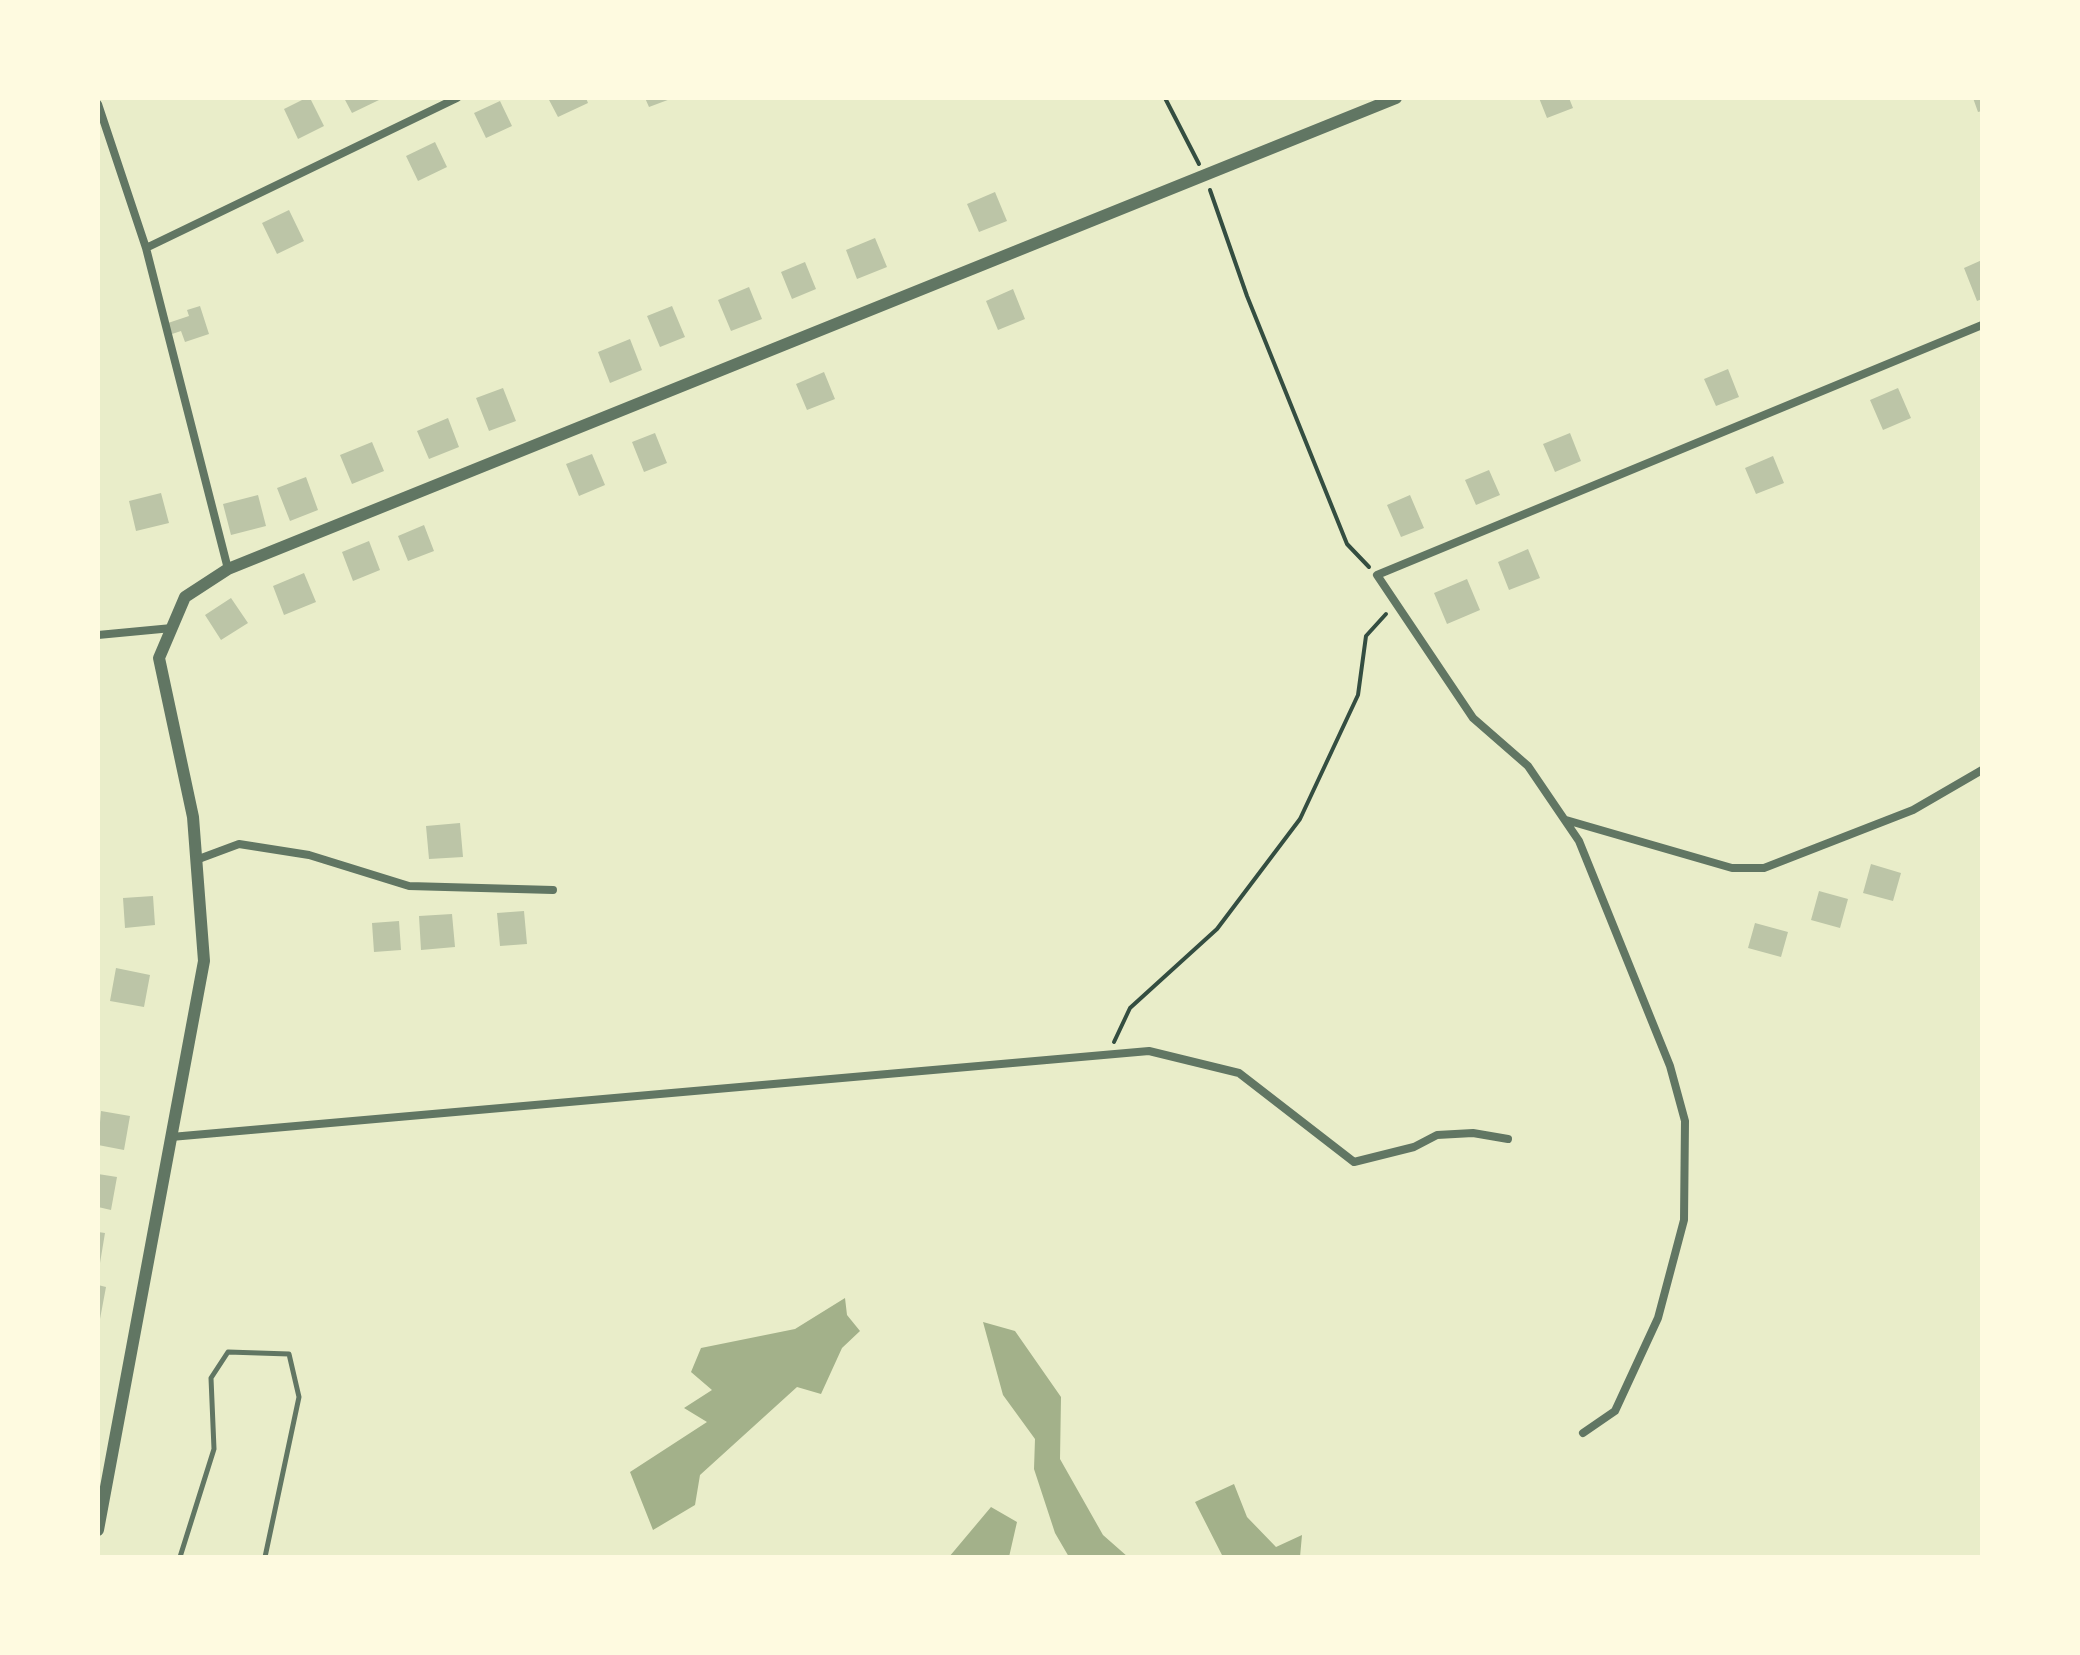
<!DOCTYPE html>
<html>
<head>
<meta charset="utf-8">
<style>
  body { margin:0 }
  #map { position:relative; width:2080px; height:1655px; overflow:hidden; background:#e9edc9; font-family:Montserrat,sans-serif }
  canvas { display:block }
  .frame { position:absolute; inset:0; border:100px solid #fefae0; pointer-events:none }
</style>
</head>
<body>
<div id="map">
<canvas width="2080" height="1655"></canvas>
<div class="frame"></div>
</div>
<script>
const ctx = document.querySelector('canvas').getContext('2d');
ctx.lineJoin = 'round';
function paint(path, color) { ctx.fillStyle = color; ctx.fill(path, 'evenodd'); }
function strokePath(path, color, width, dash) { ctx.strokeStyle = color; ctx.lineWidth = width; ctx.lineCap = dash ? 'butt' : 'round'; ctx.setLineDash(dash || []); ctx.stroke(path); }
const water = new Path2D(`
  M845,1298L847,1315L860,1331L842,1348L821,1394L797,1387L700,1475L695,1505L653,1530L630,1472L707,1422L684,1408L712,1390L691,1372L701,1348L795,1329Z
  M983,1322L1015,1331L1061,1397L1060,1459L1103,1535L1128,1557H1069L1055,1533L1034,1469L1035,1439L1003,1395Z
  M1234,1484L1247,1517L1276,1547L1302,1535L1300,1557H1223L1195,1502Z
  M991,1507L1017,1522L1009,1557H949Z`);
const building = new Path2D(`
  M306,98H310L324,126L298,139L284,109Z
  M344,98H378L379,100L352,113Z
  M548,98H586L588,103L558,117Z
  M645,98H673L649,107Z
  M1539,98H1569L1573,108L1547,118Z
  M1973,98H1982V111L1978,112Z
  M500,101L512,126L486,138L474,113Z
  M435,142L447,167L418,181L406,156Z
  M995,192L1007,221L979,232L967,204Z
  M289,210L304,241L277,254L262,223Z
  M875,238L887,267L857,279L846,250Z
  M1982,260V299L1977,301L1964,268Z
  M805,262L816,289L792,299L781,272Z
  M749,287L762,319L731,331L718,300Z
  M1013,289L1025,319L998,330L986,301Z
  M200,306L209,334L185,342L181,331L172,334L168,323L189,316L187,310Z
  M672,306L685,337L660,347L647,316Z
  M630,339L642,370L610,383L598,352Z
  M1728,369L1739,397L1716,406L1704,379Z
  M824,372L835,399L807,410L796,384Z
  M503,388L516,421L489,431L476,398Z
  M1898,388L1911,418L1883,430L1870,400Z
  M448,418L459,447L429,459L417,431Z
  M655,433L667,463L644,472L632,442Z
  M1570,433L1581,461L1555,472L1543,444Z
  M372,442L384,471L352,484L340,455Z
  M592,454L605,485L579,496L566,464Z
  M1773,456L1784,483L1756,494L1745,468Z
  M1489,470L1500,495L1476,505L1465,480Z
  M306,477L318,510L290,521L277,488Z
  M161,493L169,523L136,531L129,501Z
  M258,495L266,526L231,535L223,504Z
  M1410,495L1424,528L1401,537L1387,505Z
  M424,525L434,551L408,561L398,536Z
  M369,541L380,570L353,581L342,552Z
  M1528,549L1540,578L1509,590L1498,562Z
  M304,573L316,602L284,615L273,586Z
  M1467,579L1480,610L1447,624L1434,593Z
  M231,598L248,623L221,640L205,615Z
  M460,823L463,857L429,859L426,826Z
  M1871,864L1901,873L1893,901L1863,893Z
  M1819,891L1848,899L1840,928L1811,920Z
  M153,896L155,925L125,928L123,898Z
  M524,911L527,944L500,946L497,913Z
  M452,914L455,947L421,950L419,916Z
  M399,921L401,950L374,952L372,923Z
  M1755,923L1788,932L1781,957L1748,948Z
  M116,968L150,975L144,1007L110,1001Z
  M101,1111L130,1116L124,1150L98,1145Z
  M98,1174L117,1177L111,1210L98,1207Z
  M98,1232L105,1233L100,1263H98Z
  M98,1285L106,1287L100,1319H98Z`);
const path = new Path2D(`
  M1165,98L1199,164
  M1210,190L1247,296L1347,544L1369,567
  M1114,1042L1130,1008L1217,929L1300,819L1358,695L1366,636L1386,614`);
const service = new Path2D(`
  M180,1557L214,1449L211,1378L228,1352L289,1354L299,1397L265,1557`);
const minor = new Path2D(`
  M98,104L146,248L228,569
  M146,248L457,98
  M98,635L172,628
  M1566,820L1732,868H1764L1913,810L1982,770
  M196,860L239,844L309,855L409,886L553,890
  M171,1137L1149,1051L1239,1073L1354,1162L1414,1147L1437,1135L1473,1133L1508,1139
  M1583,1433L1615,1411L1658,1318L1684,1220L1685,1121L1670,1066L1579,841L1528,766L1473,718L1377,575L1982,325`);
const tertiary = new Path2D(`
  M98,1530L204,961L193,817L159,658L185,597L228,569L1396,98`);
paint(water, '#a3b18a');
paint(building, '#bcc5a7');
strokePath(path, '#344e41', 4);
strokePath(service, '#617663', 5);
strokePath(minor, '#617663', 8);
strokePath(tertiary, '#617663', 12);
</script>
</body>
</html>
